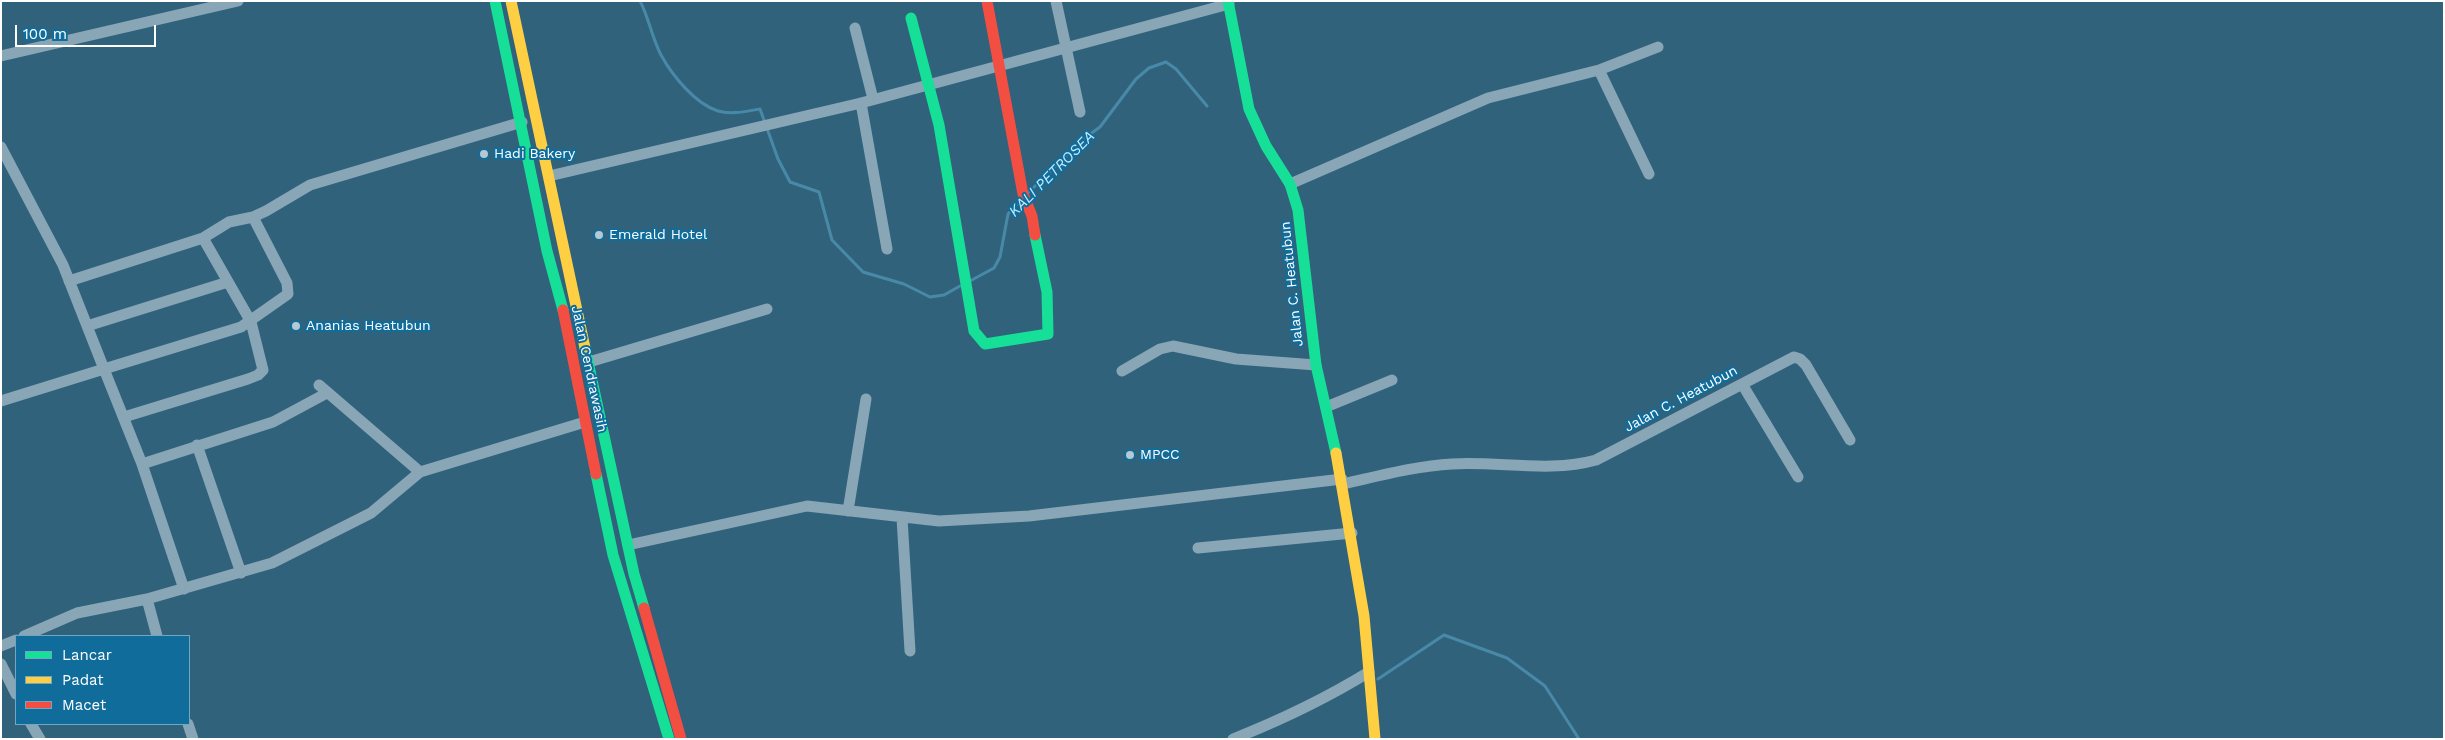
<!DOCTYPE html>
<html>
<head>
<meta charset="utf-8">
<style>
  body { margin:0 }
  #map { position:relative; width:2445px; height:740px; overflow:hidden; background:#30627c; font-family:"Work Sans",sans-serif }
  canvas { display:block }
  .frame { position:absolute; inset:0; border:2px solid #fff; pointer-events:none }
  .legend { position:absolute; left:15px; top:635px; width:175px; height:90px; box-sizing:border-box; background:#106d9b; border:1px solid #70a7c3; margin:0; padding:6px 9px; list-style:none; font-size:15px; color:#fff }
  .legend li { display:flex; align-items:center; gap:10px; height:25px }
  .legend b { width:25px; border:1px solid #70a7c3 }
  .scale { position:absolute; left:15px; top:25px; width:141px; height:22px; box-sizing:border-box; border:2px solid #fff; border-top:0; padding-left:6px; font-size:15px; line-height:18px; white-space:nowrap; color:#fff; -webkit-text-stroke:4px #106d9b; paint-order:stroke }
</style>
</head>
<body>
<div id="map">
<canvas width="2445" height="740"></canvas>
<div class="frame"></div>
<ul class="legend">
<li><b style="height:6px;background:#16e098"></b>Lancar</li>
<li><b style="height:6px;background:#ffcf43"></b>Padat</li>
<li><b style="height:6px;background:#f24e42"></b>Macet</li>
</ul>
<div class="scale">100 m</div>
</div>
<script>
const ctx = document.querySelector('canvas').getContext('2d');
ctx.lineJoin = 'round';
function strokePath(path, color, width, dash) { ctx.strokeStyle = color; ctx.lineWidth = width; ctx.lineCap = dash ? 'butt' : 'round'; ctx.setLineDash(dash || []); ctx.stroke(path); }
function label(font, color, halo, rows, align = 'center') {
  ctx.font = font + ' "Work Sans",sans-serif'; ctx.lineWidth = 4; ctx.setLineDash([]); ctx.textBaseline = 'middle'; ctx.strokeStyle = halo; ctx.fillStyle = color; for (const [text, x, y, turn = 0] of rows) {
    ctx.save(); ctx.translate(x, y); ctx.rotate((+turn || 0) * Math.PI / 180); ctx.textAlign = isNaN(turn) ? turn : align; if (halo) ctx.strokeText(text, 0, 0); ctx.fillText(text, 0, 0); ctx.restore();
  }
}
const stream = new Path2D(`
  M640,1C649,18 652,38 661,55C672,75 695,104 718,111C731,115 747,111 760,109L778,159L790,182L819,192L832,240L863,272L904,284L930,297L944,295L960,286
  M1028,193L1082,140L1100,127L1136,79L1149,68L1166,62L1176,69L1207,106
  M970,281L994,268L1000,257L1008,214L1020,201
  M1378,679L1444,635L1507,658L1545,686L1579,739`);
const street = new Path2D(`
  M1056,1L1080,112
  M855,28L873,99
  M1,56L238,1
  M1599,70L1649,174
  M861,103L887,249
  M1,147L63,265L104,369L241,327L288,294L287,283L253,217
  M549,176L861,103L1229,4
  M1290,184L1488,98L1599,70L1658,47
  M69,281L203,238L229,222L253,217L266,211L310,185L522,122
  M87,326L228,282
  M589,362L767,309
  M1122,371L1160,349L1173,346L1236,359L1316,365
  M1742,384L1798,477
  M319,385L420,472
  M1,401L104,369L142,464L184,589
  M1326,407L1392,380
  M124,417L248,379L258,375L263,370L251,322L203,238
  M197,445L241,573
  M142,464L273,422L327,393
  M1343,484C1379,476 1415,466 1452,464C1499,461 1550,473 1596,460L1794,357L1800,359L1806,365L1850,440
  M848,511L866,399
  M902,518L910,651
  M628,545L807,506L939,521L1029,516L1342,479
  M1198,548L1352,533
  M24,636L77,613L147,599
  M157,636L147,599L272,563L371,513L420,472L585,422
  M1,646L16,640
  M1,664L16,694
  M31,724L40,739
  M188,724L193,739
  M1233,739C1281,720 1325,699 1369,672`);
const fast = new Path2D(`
  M495,1L547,251L563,310
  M1228,1L1249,109L1266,146L1290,184L1298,210L1316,365L1336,453
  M911,18L939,125L974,331L985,344L1048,334L1047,292L1035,235
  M585,348L634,574L644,608
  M596,474L613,555L669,739`);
const slow = new Path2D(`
  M511,1L585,348
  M1336,453L1364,616L1375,739`);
const jam = new Path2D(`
  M987,1L1023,194L1032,216L1035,235
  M563,310L596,474
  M644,608L681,739`);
const markers = [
  [484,154,5,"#b7c8d1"],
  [599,235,5,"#b7c8d1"],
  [296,326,5,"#b7c8d1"],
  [1130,455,5,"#b7c8d1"]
];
const poiNames = [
  ["Hadi Bakery",494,154],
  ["Emerald Hotel",609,235],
  ["Ananias Heatubun",306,326],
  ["MPCC",1140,455]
];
const streetNames = [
  ["Jalan C. Heatubun",1292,284,-96],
  ["Jalan Cendrawasih",589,369,78],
  ["Jalan C. Heatubun",1681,399,-28]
];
const waterNames = [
  ["KALI PETROSEA",1052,174,-45]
];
strokePath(stream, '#4989a8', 3);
strokePath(street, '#88a6b6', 11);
strokePath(fast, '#16e098', 11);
strokePath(slow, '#ffcf43', 11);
strokePath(jam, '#f24e42', 11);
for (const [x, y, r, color] of markers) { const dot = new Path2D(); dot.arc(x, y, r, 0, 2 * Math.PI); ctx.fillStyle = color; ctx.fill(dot); strokePath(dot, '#106d9b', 2); }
label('14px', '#fff', '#106d9b', poiNames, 'left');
label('14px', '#fff', '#106d9b', streetNames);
label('italic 15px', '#c3ebfc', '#106d9b', waterNames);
</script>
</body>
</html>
